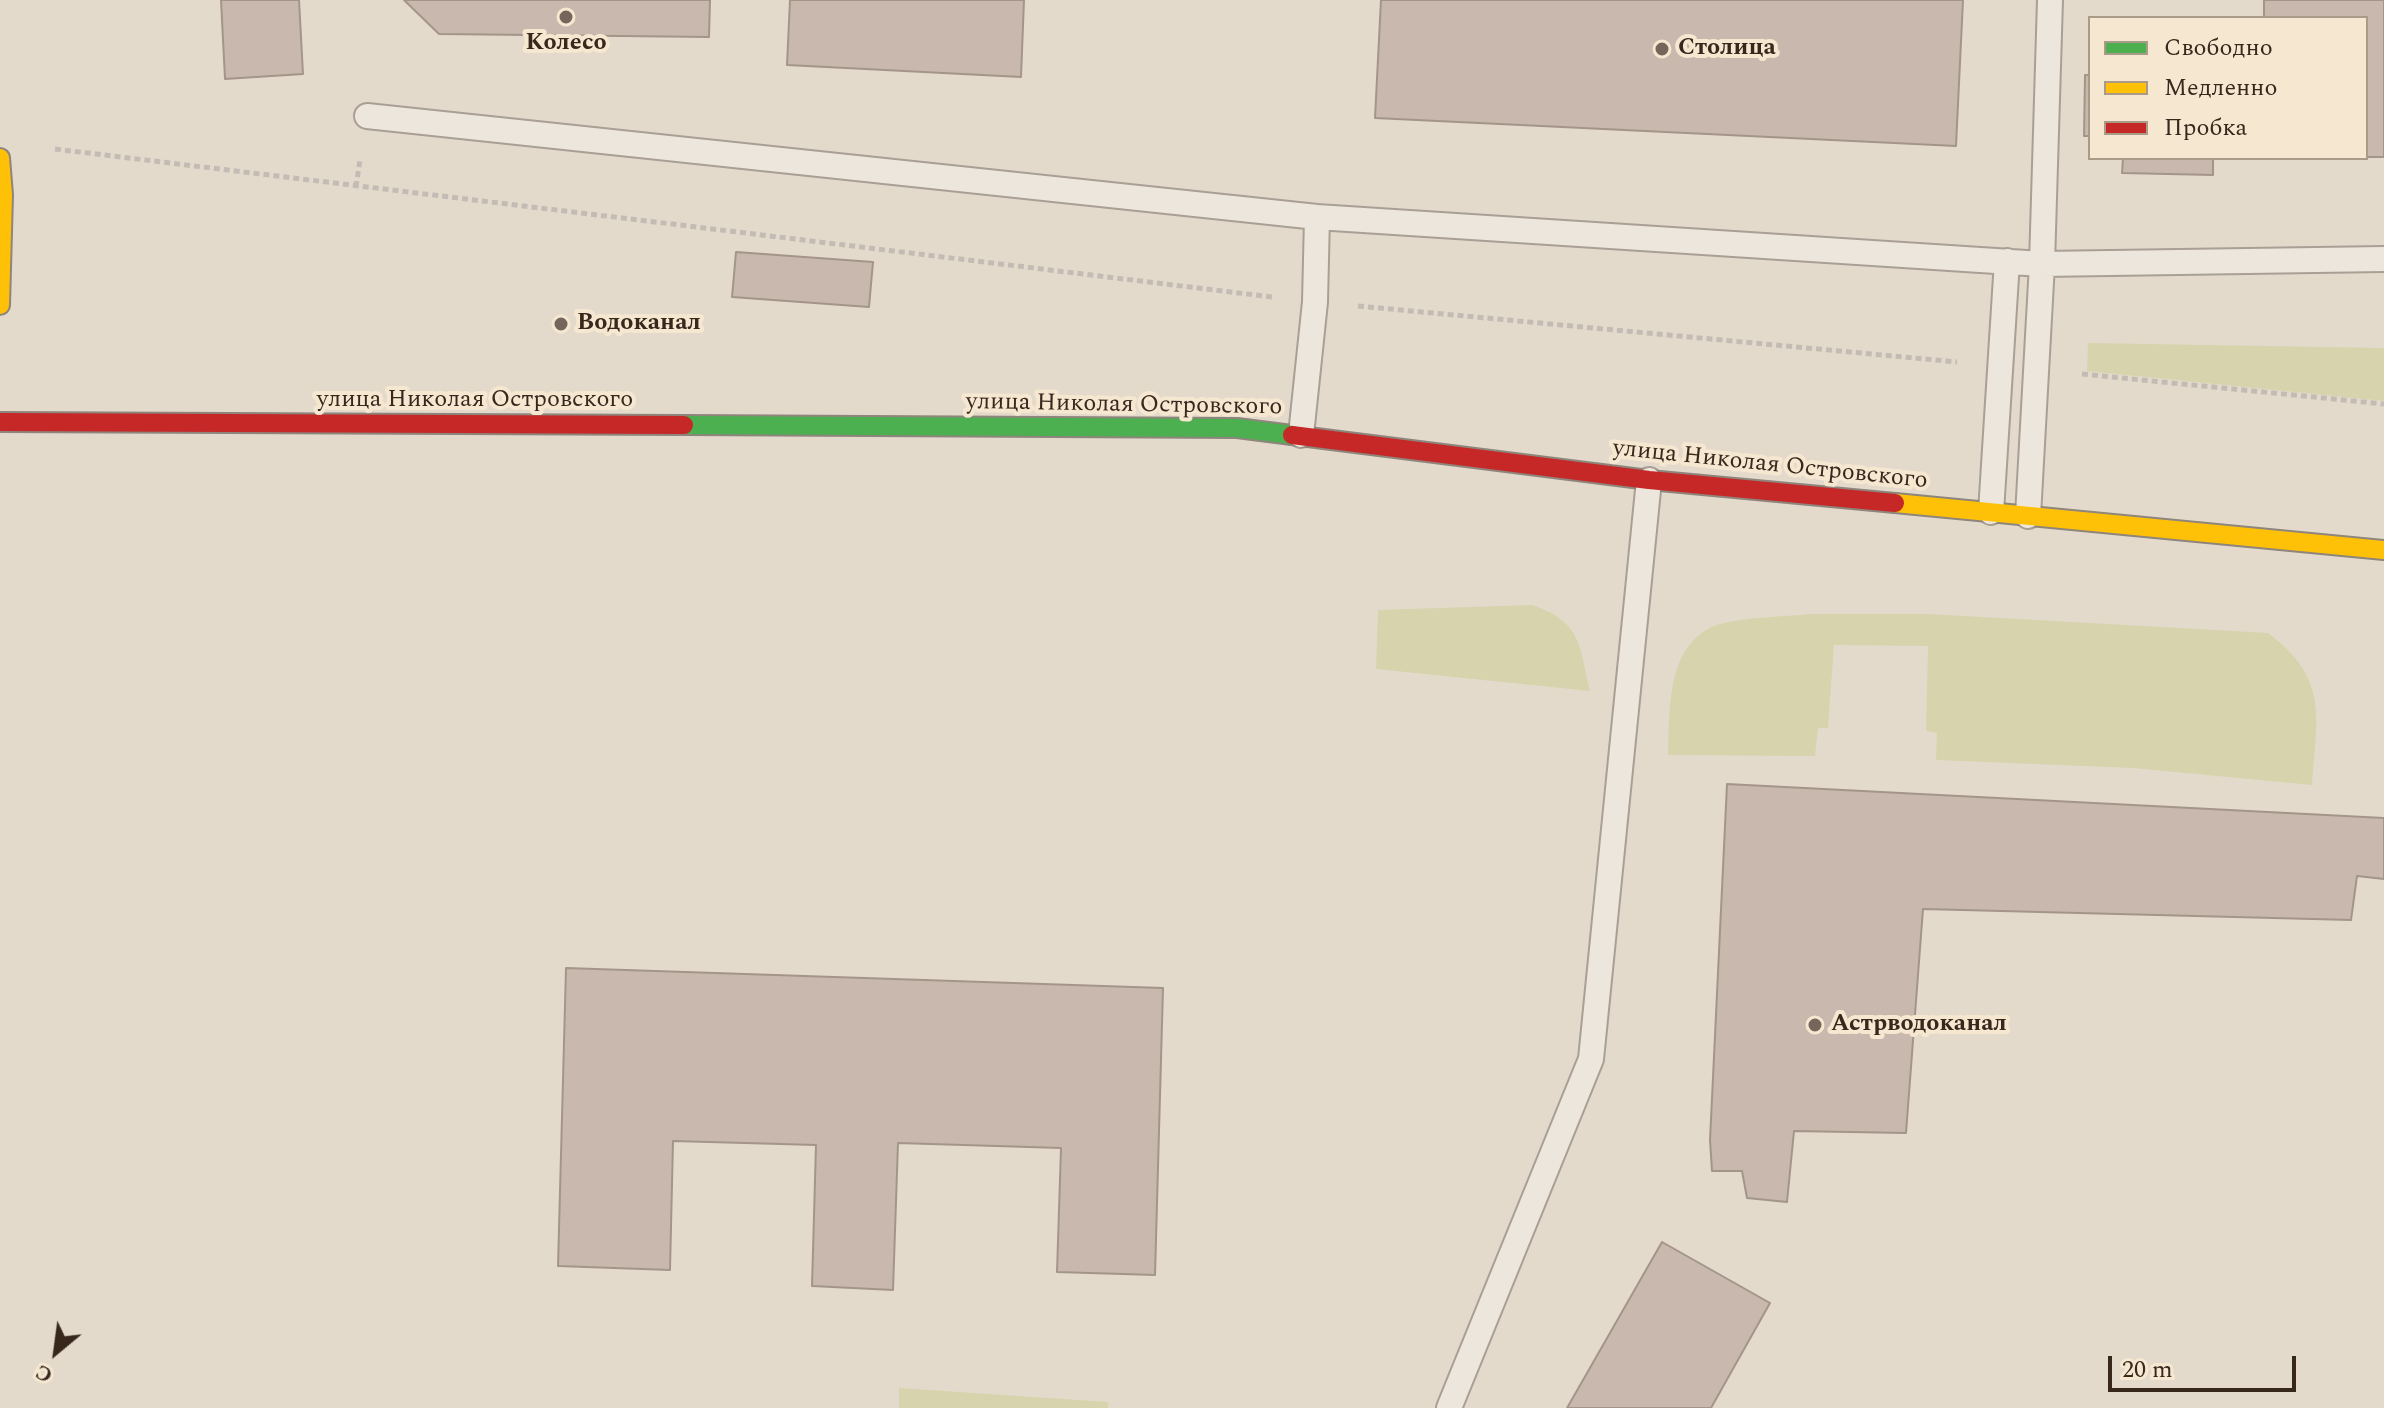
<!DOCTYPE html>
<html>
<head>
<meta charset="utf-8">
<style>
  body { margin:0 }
  #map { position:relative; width:2384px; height:1408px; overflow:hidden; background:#e4dacc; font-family:Spectral,serif }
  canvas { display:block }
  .legend { position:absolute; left:2088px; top:16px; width:280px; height:144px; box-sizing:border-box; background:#f6e7d0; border:2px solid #aa9a88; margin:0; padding:10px 14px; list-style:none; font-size:24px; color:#37271d }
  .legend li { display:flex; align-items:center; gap:16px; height:40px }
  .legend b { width:40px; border:2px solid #aa9a88 }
  .north { position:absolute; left:16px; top:1312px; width:80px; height:80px; -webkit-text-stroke:6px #f6e7d0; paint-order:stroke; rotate:209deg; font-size:22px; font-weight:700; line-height:32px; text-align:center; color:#37271d }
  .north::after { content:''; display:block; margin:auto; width:28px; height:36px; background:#37271d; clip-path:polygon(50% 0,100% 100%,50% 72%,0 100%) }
  .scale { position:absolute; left:2108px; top:1356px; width:188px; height:36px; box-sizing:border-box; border:4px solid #37271d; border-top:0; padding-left:10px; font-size:24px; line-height:28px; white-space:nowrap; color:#37271d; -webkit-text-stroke:6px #f6e7d0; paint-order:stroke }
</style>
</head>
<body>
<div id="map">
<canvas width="2384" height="1408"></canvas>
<ul class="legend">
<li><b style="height:10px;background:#4caf50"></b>Свободно</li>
<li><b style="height:10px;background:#ffc107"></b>Медленно</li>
<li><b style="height:10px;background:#c62828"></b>Пробка</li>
</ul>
<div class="north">С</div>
<div class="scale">20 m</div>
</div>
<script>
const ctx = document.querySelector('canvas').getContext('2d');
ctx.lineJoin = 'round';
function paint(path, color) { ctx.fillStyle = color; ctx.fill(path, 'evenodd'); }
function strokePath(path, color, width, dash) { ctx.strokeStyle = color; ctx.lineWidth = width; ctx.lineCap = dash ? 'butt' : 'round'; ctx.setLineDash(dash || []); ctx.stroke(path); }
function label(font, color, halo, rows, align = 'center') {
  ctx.font = font + ' Spectral,serif'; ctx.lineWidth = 8; ctx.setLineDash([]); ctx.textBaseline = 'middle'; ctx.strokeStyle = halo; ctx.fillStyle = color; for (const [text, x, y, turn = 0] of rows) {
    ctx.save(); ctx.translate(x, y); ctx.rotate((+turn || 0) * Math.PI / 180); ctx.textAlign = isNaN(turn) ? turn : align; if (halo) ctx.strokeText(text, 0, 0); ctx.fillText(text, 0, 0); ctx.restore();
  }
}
const green = new Path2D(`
  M2088,343L2384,348V401L2087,371Z
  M1532,605C1582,622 1579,645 1590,691L1376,669L1378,610Z
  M1811,614H1929L2268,633C2329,678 2317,717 2312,785L2133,768L1936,760L1937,733L1926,731L1928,646L1834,645L1828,728H1818L1815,756L1668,755C1670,710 1665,637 1724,623C1751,617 1782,617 1811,614Z
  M899,1388L1108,1402V1408H899Z`);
const building = new Path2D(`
  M221,0H299L303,74L225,79Z
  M404,0H710L709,37L439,34Z
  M790,0H1024L1021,77L787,65Z
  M1381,0H1963L1956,146L1375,118Z
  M2264,0H2384V157H2366V18H2264Z
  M2085,75H2090V136H2084Z
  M2123,158H2213V175L2122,173Z
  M736,252L873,262L869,307L732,297Z
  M1727,784L2384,818V879L2357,876L2351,920L1923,909L1906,1133L1794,1131L1787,1202L1747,1198L1742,1171H1712L1710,1140Z
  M566,968L1163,988L1155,1275L1057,1272L1061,1148L898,1143L893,1290L812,1286L816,1145L673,1141L670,1270L558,1266Z
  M1662,1242L1770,1303L1711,1408H1567Z`);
const path = new Path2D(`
  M55,149L1272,297
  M356,187L360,160
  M1358,306L1957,362
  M2082,374L2384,404`);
const lane = new Path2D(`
  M367,116L1317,217
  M1301,435L1315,302L1317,217L2042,264L2384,259
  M1991,512L2007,261
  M2028,516L2042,264L2050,0
  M1449,1408L1591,1059L1649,480`);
const fast = new Path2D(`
  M684,425L1237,428L1292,435`);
const slow = new Path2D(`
  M0,158L3,195L0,305
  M1895,503L2384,550`);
const jam = new Path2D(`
  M0,422L684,425
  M1292,435L1649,480L1895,503`);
const markers = [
  [566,17,8,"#74665a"],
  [1662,49,8,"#74665a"],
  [561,324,8,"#74665a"],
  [1815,1025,8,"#74665a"]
];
const poiNames = [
  ["Колесо",566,44,"center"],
  ["Столица",1678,49],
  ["Водоканал",577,324],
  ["Астрводоканал",1831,1025]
];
const streetNames = [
  ["улица Николая Островского",475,401],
  ["улица Николая Островского",1124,406,1],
  ["улица Николая Островского",1770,466,6]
];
paint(green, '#d7d3ad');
paint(building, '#c8b8ad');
strokePath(building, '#a4958b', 2);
strokePath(lane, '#a99f95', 28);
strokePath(fast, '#8e857c', 22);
strokePath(slow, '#8e857c', 22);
strokePath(jam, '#8e857c', 22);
strokePath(path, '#c4bcb4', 5, [6, 4]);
strokePath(lane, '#ece6dd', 24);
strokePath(fast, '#4caf50', 18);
strokePath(slow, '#ffc107', 18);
strokePath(jam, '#c62828', 18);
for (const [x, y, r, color] of markers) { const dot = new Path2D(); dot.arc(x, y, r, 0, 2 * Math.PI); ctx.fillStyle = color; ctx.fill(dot); strokePath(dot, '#f6e7d0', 3); }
label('bold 24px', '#37271d', '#f6e7d0', poiNames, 'left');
label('24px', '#37271d', '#f6e7d0', streetNames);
</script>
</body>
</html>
